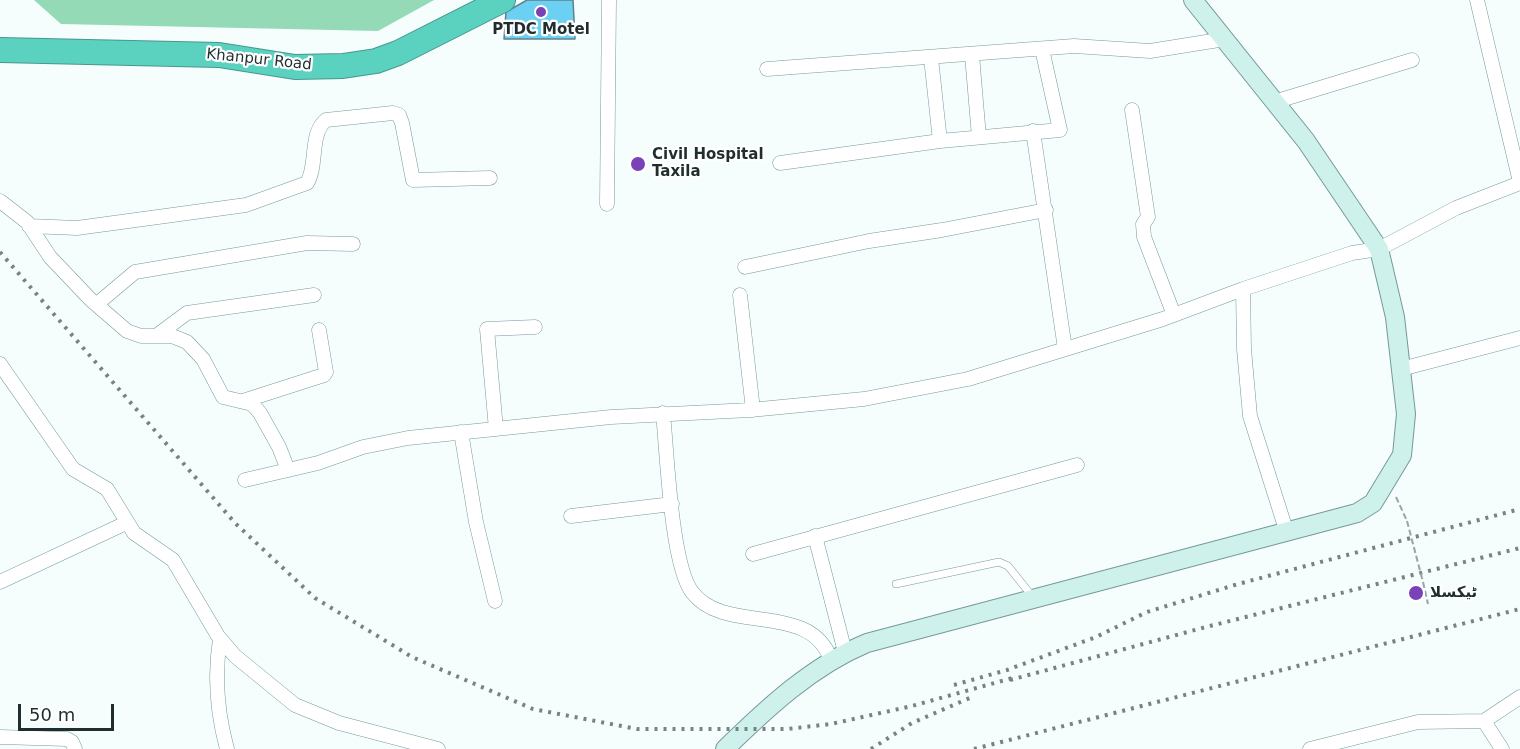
<!DOCTYPE html>
<html>
<head>
<meta charset="utf-8">
<style>
  body { margin:0 }
  #map { position:relative; width:1520px; height:749px; overflow:hidden; background:#f5fdfd; font-family:"DejaVu Sans",sans-serif }
  canvas { display:block }
  .scale { position:absolute; left:18px; top:704px; width:96px; height:27px; box-sizing:border-box; border:3px solid #1f2d2e; border-top:0; padding-left:8px; font-size:18px; line-height:21px; white-space:nowrap; color:#1f2d2e; -webkit-text-stroke:4px #fff; paint-order:stroke }
</style>
</head>
<body>
<div id="map">
<canvas width="1520" height="749"></canvas>
<div class="scale">50 m</div>
</div>
<script>
const ctx = document.querySelector('canvas').getContext('2d');
ctx.lineJoin = 'round';
function paint(path, color) { ctx.fillStyle = color; ctx.fill(path, 'evenodd'); }
function strokePath(path, color, width, dash) { ctx.strokeStyle = color; ctx.lineWidth = width; ctx.lineCap = dash ? 'butt' : 'round'; ctx.setLineDash(dash || []); ctx.stroke(path); }
function label(font, color, halo, rows, align = 'center') {
  ctx.font = font + ' "DejaVu Sans","Noto Sans Arabic",sans-serif'; ctx.lineWidth = 4.5; ctx.setLineDash([]); ctx.textBaseline = 'middle'; ctx.strokeStyle = halo; ctx.fillStyle = color; for (const [text, x, y, turn = 0] of rows) {
    ctx.save(); ctx.translate(x, y); ctx.rotate((+turn || 0) * Math.PI / 180); ctx.textAlign = isNaN(turn) ? turn : align; if (halo) ctx.strokeText(text, 0, 0); ctx.fillText(text, 0, 0); ctx.restore();
  }
}
const green = new Path2D(`
  M34,0H434L378,31L61,24Z`);
const building = new Path2D(`
  M527,0H573L575,39H504L506,12Z`);
const path = new Path2D(`
  M1396,497L1407,521
  M1423,582L1428,604`);
const lane = new Path2D(`
  M896,584L999,562L1008,566L1032,596`);
const street = new Path2D(`
  M1477,0L1520,182
  M972,55L979,137
  M931,58L940,141
  M767,69L1074,46L1150,51L1225,39
  M1274,102L1412,60
  M1132,110L1148,217L1143,224L1144,237L1174,315
  M1033,131L1065,349
  M780,163L940,141L1060,130L1042,49
  M0,201L27,222L50,257L91,300L127,331L141,336H172L187,342L203,359L223,397L252,404L260,413L279,447L288,470
  M607,204L609,0
  M29,226L77,228L246,205L307,183C318,165 309,134 326,120L393,113L399,115L402,123L413,180L490,178
  M745,267L869,241L942,230L1046,210
  M1243,289L1244,349L1250,416L1287,533
  M740,295L753,410
  M97,304L135,272L307,243L353,244
  M156,336L187,313L314,295
  M0,364L73,469L107,489L134,533L173,560L218,636L235,656L295,705L339,723L438,749
  M1401,369L1520,338
  M243,401L324,375L326,372L319,330
  M663,413C667,452 671,564 692,592C725,636 810,600 831,660
  M496,429L487,329L535,327
  M461,432L476,522L495,601
  M245,480L318,463L363,447L408,438L611,417L750,410L864,399L968,379L1163,319L1243,289L1352,253L1379,249L1456,208L1520,183
  M571,516L672,504
  M815,536L845,652
  M753,554L1077,465
  M0,582L126,523
  M220,639C214,677 217,712 227,749
  M1484,721L1502,749
  M0,737L67,739L72,742L75,749
  M1310,749L1418,722L1484,721L1520,697`);
const secondary = new Path2D(`
  M725,749C768,707 812,666 867,643L1357,513L1373,503L1402,455L1406,414L1395,317L1379,249L1306,141L1193,0`);
const highway = new Path2D(`
  M0,50L219,55L295,67L343,66L376,61L398,53L503,0`);
const rail = new Path2D(`
  M0,252L235,523L315,598L412,657L533,709L637,729H787L831,724L912,706L1016,677
  M1010,680L1206,627L1520,548
  M954,685L1007,670L1096,637L1147,612L1238,584L1520,509
  M871,749L912,723L972,697
  M974,749L1520,609`);
const pathBridge = new Path2D(`
  M1407,521L1423,582`);
const markers = [
  [541,12,6,"#7b41b7"],
  [638,164,8,"#7b41b7"],
  [1416,593,8,"#7b41b7"]
];
const poiNames = [
  ["PTDC Motel",541,30,"center"],
  ["Civil Hospital",652,155],
  ["Taxila",652,172],
  ["ٹیکسلا",1430,593]
];
const streetNames = [
  ["Khanpur Road",259,60,6]
];
paint(green, '#94dab6');
paint(building, '#6bd0f1');
strokePath(building, '#61808b', 1.5);
strokePath(lane, '#76999c', 8);
strokePath(street, '#76999c', 15);
strokePath(secondary, '#76999c', 20);
strokePath(highway, '#46988c', 26);
strokePath(path, '#9aa4a5', 2, [6, 3]);
strokePath(lane, '#fff', 7);
strokePath(street, '#fff', 14);
strokePath(secondary, '#cef1ec', 18);
strokePath(highway, '#5bd1bf', 24);
strokePath(rail, '#778383', 4, [3, 6]);
strokePath(pathBridge, '#9aa4a5', 2, [6, 3]);
for (const [x, y, r, color] of markers) { const dot = new Path2D(); dot.arc(x, y, r, 0, 2 * Math.PI); ctx.fillStyle = color; ctx.fill(dot); strokePath(dot, '#fff', 2); }
label('bold 15px', '#1f2d2e', '#fff', poiNames, 'left');
label('15px', '#1f2d2e', '#fff', streetNames);
</script>
</body>
</html>
